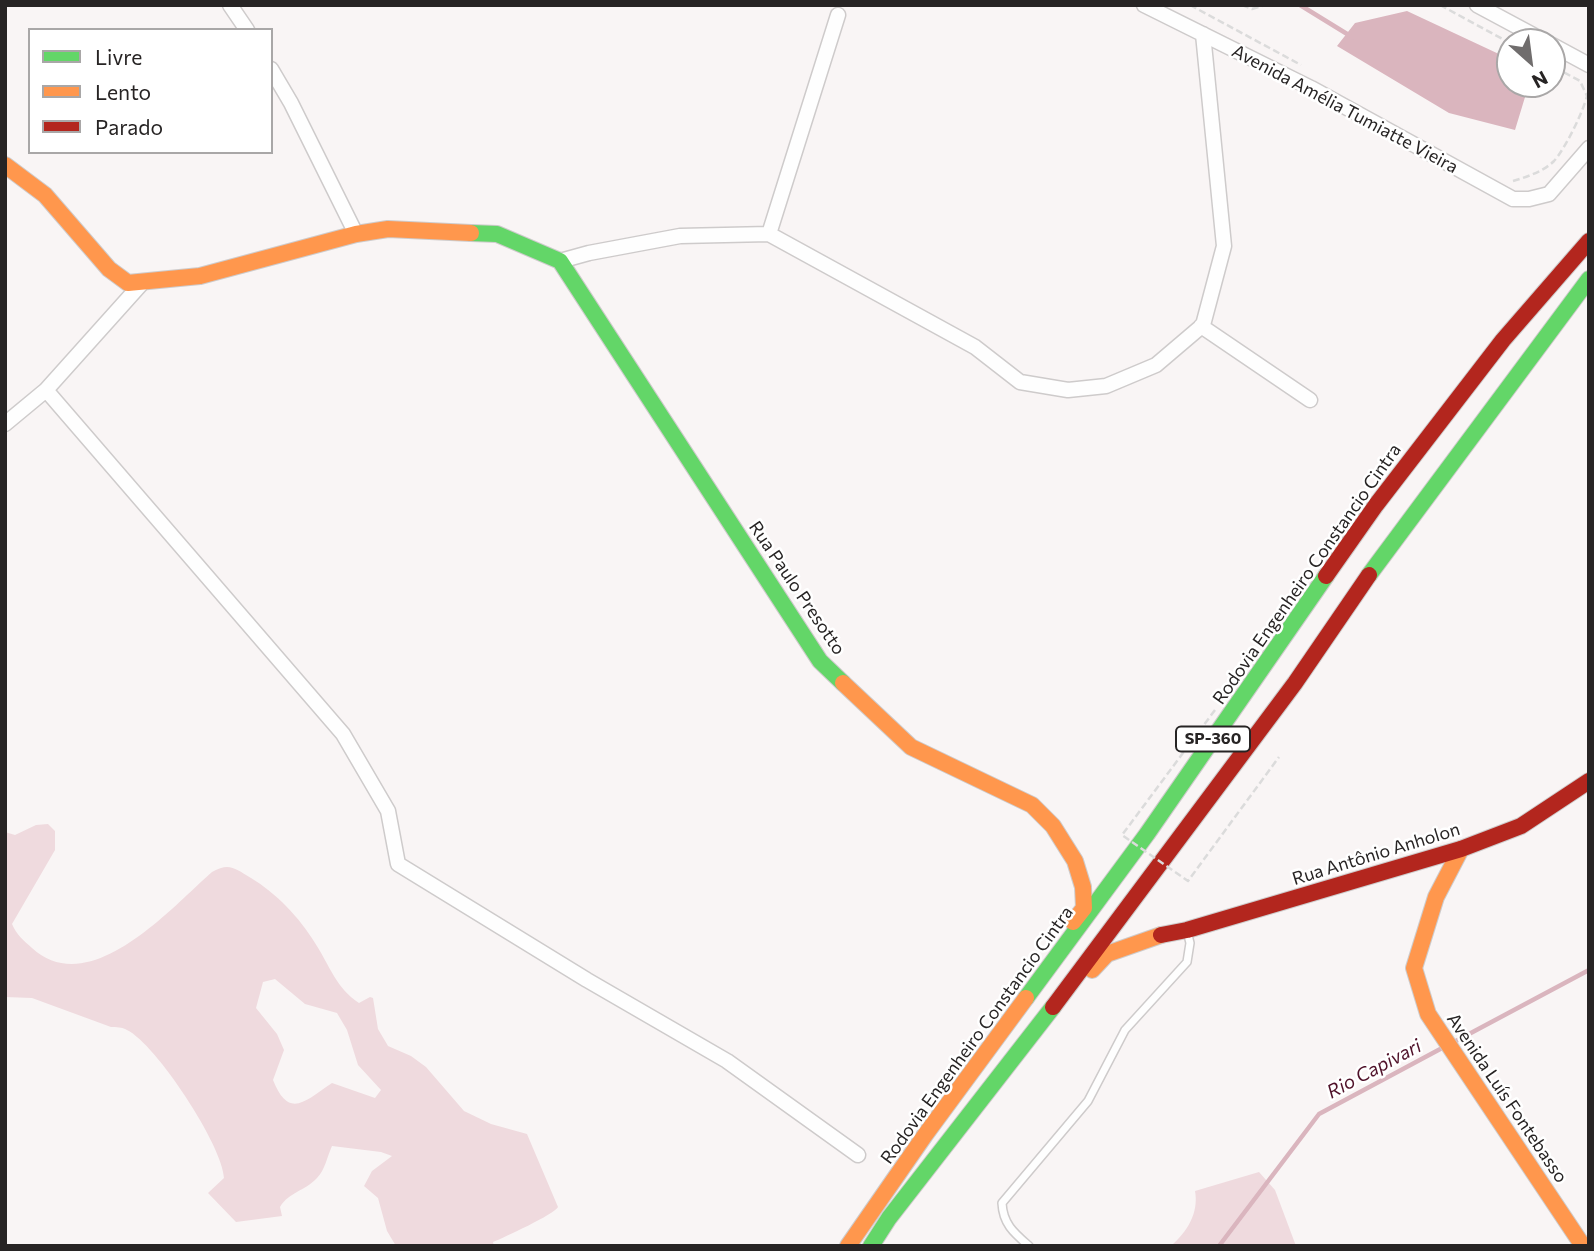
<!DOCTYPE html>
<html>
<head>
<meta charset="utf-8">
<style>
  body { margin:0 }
  #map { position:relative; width:1594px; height:1251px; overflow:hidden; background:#f9f5f5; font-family:Commissioner,sans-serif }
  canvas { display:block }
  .frame { position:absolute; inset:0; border:7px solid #272424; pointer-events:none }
  .legend { position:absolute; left:28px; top:28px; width:245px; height:126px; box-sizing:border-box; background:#fff; border:2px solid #a9a7a7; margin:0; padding:9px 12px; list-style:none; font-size:21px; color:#272424 }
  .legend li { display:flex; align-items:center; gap:14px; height:35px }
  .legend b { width:35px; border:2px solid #a9a7a7 }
  .north { position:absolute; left:1496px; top:28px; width:70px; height:70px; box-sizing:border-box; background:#fff; border:2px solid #a9a7a7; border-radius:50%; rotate:152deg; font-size:19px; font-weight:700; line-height:28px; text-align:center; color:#272424 }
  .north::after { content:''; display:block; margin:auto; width:24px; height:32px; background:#706d6d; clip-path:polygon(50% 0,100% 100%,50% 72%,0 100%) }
</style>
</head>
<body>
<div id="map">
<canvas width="1594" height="1251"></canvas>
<div class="frame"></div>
<ul class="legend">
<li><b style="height:9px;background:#63d668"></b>Livre</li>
<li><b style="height:9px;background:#ff974d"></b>Lento</li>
<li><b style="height:9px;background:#b3261e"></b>Parado</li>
</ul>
<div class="north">N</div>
</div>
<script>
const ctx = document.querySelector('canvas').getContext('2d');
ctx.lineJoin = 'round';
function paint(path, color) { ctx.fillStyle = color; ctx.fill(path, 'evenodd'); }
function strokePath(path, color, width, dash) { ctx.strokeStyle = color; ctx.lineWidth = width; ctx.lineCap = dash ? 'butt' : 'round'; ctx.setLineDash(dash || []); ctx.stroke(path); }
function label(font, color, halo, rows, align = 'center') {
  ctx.font = font + ' Commissioner,sans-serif'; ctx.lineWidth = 5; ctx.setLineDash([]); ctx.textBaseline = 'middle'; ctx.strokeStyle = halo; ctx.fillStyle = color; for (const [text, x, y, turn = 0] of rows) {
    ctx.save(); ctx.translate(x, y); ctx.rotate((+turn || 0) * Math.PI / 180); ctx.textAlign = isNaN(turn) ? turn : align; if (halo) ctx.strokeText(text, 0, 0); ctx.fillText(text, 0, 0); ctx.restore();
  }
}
const green = new Path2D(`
  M48,824L55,831V850L12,924C16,934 24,941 32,948C90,1001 171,908 212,872C230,862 235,869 251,878C276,893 300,918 315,943C330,966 336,988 359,1003L370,997L373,998L378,1029L388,1046L411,1056L426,1067L464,1111L491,1124L527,1134L558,1207C555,1214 503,1238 493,1242L494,1246H396L387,1231L378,1198L364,1186L372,1171L392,1156L381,1152L332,1146C327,1157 325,1170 317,1178C305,1191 289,1192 280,1207L282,1216L236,1222L208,1193L224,1178C223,1146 156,1044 127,1030C122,1027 116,1027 111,1027L32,998L5,997V832L15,835L36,825ZM275,979L305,1004L337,1013L347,1030L358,1065L381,1090L375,1098L332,1083C305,1101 289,1120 273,1080L284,1050L277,1034L256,1008L263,982Z
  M1259,1172L1275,1190L1296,1246H1171C1187,1232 1199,1213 1195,1191Z`);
const water = new Path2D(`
  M1407,11L1501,55L1510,63V84H1529L1515,130L1449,113L1337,46L1355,23Z`);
const stream = new Path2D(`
  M1300,5L1352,37
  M1454,1042L1589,970
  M1219,1246L1319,1114L1444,1047`);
const path = new Path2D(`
  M1190,5L1301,65
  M1242,5L1252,9L1265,5
  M1440,5L1510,43
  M1513,181C1526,177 1543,172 1554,161C1565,149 1583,112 1587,96L1580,81L1552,66`);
const lane = new Path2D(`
  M1029,1246C1014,1233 1003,1224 1002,1203L1088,1101L1125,1030L1187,962L1190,943L1187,931`);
const street = new Path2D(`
  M230,5L247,30
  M1144,5L1311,88L1513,199H1529L1549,194L1589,148
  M1477,5L1546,42
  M1552,45L1589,65
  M271,69L291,103L356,234
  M769,234L838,15
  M560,261L589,253L680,236L769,234L975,347L1020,382L1068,390L1106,386L1156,365L1203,325L1224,246L1203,34
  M1201,326L1310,400
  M46,390L343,734L388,811L398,864L587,980L727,1061L858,1155
  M5,424L46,390L142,283`);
const fast = new Path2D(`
  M471,233L497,234L560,261L820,661L843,683
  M1369,575L1589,279
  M1026,998L1147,834L1326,576
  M871,1246L889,1218L1053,1007`);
const slow = new Path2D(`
  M5,165L45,195L109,269L128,283L200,276L356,234L388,229L471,233
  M843,683L911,747L1032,805L1053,826L1075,861
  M1461,849L1436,897L1414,968L1428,1014L1583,1246
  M1073,922L1084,908L1083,887L1075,861
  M1092,970L1107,954L1161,935
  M848,1246L925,1135L1026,998`);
const jam = new Path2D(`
  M1326,576L1376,505L1503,340L1589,241
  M1161,935L1187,930L1461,849L1521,826L1589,781
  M1053,1007L1295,683L1369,575`);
const pathBridge = new Path2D(`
  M1215,710L1122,835L1188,881L1279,757`);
const shields = [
  [1213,739,74]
];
const shieldNames = [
  ["SP-360",1213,739]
];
const streetNames = [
  ["Avenida Amélia Tumiatte Vieira",1345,109,28],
  ["Rodovia Engenheiro Constancio Cintra",1307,574,-55],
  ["Rua Paulo Presotto",797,588,56],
  ["Rua Antônio Anholon",1376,854,-17],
  ["Rodovia Engenheiro Constancio Cintra",977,1035,-54],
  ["Avenida Luís Fontebasso",1507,1098,56]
];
const waterNames = [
  ["Rio Capivari",1374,1069,-28]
];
paint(green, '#efdade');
paint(water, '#dab5be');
strokePath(stream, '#dab5be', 4.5);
strokePath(lane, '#cecbcb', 10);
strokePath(street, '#cecbcb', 17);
strokePath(fast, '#cecbcb', 18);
strokePath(slow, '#cecbcb', 18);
strokePath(jam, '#cecbcb', 18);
strokePath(path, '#dbdbdb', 2.5, [7, 3.5]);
strokePath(lane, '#fefefe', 7);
strokePath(street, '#fefefe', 14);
strokePath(fast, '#63d668', 16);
strokePath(slow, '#ff974d', 16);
strokePath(jam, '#b3261e', 16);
strokePath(pathBridge, '#dbdbdb', 2.5, [7, 3.5]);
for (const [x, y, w] of shields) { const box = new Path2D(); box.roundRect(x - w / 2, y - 12.5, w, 25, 5); ctx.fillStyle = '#fff'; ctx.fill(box); strokePath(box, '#272424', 2); }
label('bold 16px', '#272424', null, shieldNames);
label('18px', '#272424', '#fff', streetNames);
label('italic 19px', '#50122a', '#fff', waterNames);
</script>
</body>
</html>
